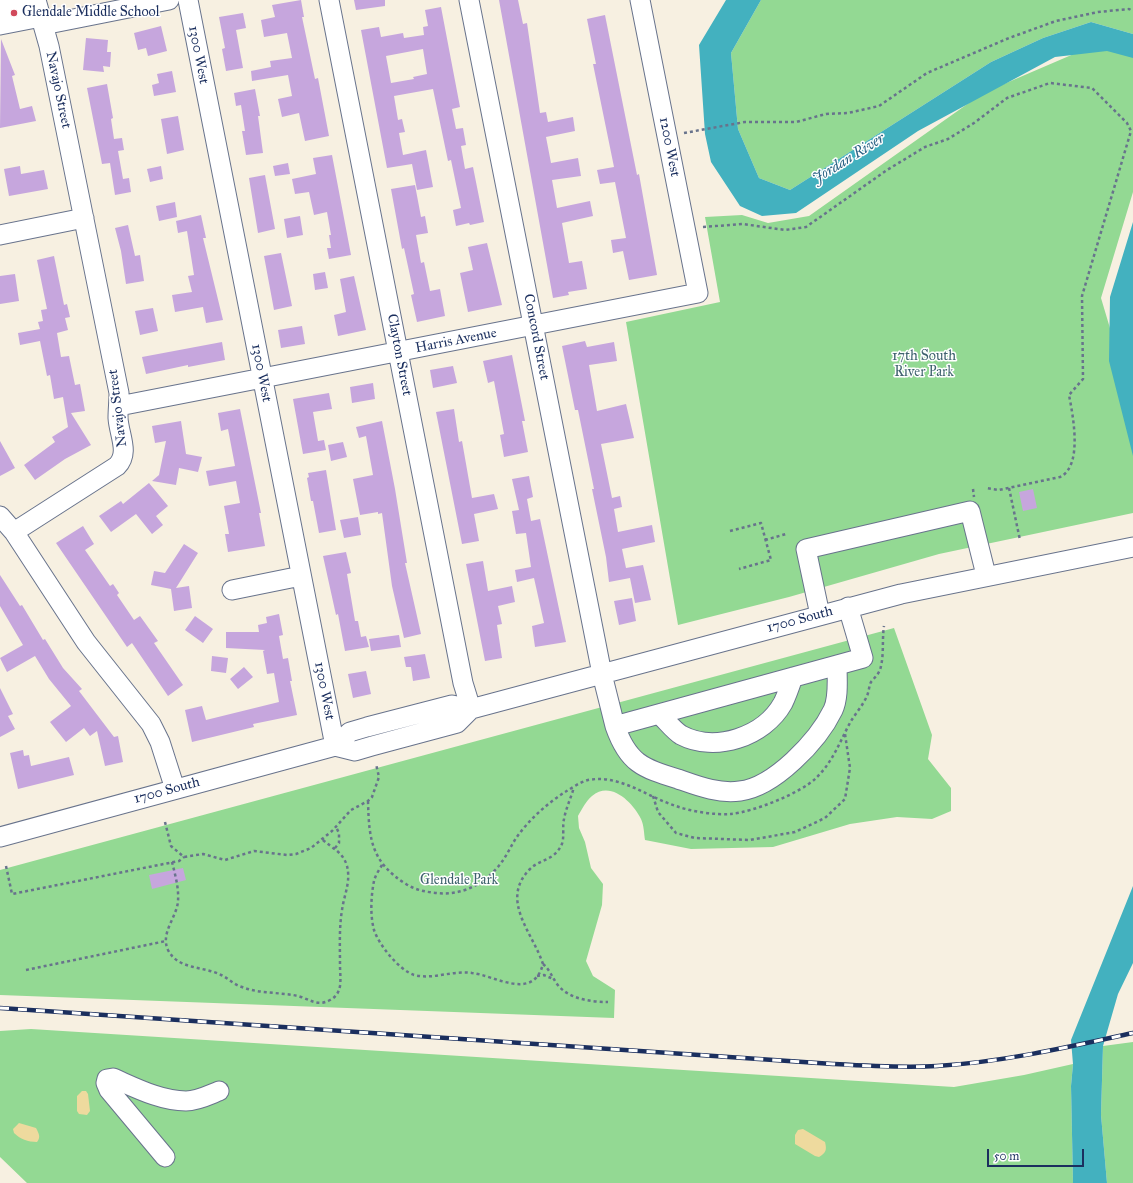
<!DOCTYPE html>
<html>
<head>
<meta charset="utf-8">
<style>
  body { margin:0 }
  #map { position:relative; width:1133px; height:1183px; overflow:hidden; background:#f7f0e1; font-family:"IM FELL Great Primer",serif }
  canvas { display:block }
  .scale { position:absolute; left:987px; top:1149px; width:97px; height:18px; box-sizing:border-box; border:2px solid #1b2f5e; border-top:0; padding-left:5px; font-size:12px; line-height:14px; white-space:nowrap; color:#1b2f5e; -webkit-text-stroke:3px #fff; paint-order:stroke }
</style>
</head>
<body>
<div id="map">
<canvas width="1133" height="1183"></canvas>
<div class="scale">50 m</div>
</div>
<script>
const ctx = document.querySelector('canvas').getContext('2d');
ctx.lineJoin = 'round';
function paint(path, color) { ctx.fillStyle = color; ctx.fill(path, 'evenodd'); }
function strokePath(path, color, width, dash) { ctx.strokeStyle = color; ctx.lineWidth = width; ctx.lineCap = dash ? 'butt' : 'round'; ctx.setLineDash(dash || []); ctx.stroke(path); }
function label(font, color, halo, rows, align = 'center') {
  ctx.font = font + ' "IM FELL Great Primer",serif'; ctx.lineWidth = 3; ctx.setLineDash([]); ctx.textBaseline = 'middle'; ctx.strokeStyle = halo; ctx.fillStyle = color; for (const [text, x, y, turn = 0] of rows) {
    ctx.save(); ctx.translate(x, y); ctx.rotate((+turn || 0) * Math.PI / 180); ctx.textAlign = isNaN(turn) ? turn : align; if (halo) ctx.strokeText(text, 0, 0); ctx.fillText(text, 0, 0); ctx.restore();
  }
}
const green = new Path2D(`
  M761,0H1133V34L1091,22L1043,38L991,62L790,190L759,178L738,129L731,53Z
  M1090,47L1133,55V192L1101,298L1115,345L1133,436V513L939,554L789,597L678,625L626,322L720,302L705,217L742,215L768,223L809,216L983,93Z
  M894,628L932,735L928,759L951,788V811L932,819L897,817L850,824L773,847L691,849L645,840C644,834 644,825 641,819C633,803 611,780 592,796C586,801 582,809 578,816L579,828L585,842L591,868L603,884L602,905L586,961L593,976L615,990L614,1018L0,995V870Z
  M31,1029L954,1087L1024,1075L1073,1064L1071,1086L1073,1183H27L0,1157V1031Z
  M1133,1042V1183H1107L1101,1115L1103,1046Z`);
const sand = new Path2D(`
  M82,1091H86L88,1094L90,1111L87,1115L79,1114L77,1111V1096Z
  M19,1123L36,1128C39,1134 41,1137 37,1142C28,1142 20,1139 14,1133L13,1129Z
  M803,1129L825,1142C827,1150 826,1153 819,1157L815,1156L795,1144V1135L798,1130Z`);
const water = new Path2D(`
  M726,0H761L731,53L738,129L759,178L790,190L991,62L1043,38L1091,22L1133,34V58L1107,51L1055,57L918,131L796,213L762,216L740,206L711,162L705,134L699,45Z
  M1133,222V456L1109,361L1110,297Z
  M1133,886V963L1118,994L1103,1046L1101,1115L1107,1183H1073L1071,1086L1073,1064L1071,1040Z`);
const building = new Path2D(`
  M301,0L304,17H302L315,79L318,78L329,136L305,141L299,113L282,117L278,99L292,96L288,75L252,81L251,71L271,67L270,61L292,58L287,33L264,37L261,20L275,17L272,5Z
  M354,0H385V6L356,10Z
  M499,0H518L523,24L527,23L540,113L546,112L548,122L573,117L575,131L546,137L551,163L578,158L581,176L552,180L557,208L590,201L593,216L562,223L569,263L582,261L587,289L568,292L569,295L553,298Z
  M441,7L460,107L452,109L456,129L463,128L466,145L461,146L465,169L473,167L484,222L470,225L469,223L456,226L453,210L461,208L451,160L448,161L433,89L394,96L398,120L402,119L405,132L399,133L403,155L426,150L433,187L417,190L412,164L387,168L361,30L379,27L381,37L403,33L404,38L424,35L423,27L428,26L425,10ZM423,49L427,74L413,77L414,79L391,83L386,56Z
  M243,13L246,28L236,30L243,68L226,71L222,49L225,48L219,17Z
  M605,15L637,175L639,174L657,275L629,280L623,251L613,253L611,240L626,238L615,182L600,184L597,170L614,167L593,64H596L587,19Z
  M161,26L167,51L148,56L146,48L138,50L134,33Z
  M86,38L108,40L107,52H111L110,67L103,66L104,72L83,70Z
  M1,39L15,75L12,76L20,109L32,106L36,121L0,128Z
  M172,71L176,92L154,96L152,85L159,83L157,74Z
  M107,84L113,118L111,119L114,139L122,138L124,150L118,151L123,179L129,178L131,192L115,195L110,163L102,164L87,88Z
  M255,89L260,116H258L263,153L246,155L242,131H245L241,105L236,106L234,93Z
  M178,116L184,150L167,154L161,119Z
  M332,155L351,255L329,259L327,248H331L329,235H331L327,212L314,215L309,192L295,194L292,179L316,174L313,158Z
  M288,163L290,174L275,176L273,166Z
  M20,166L21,174L44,170L48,189L9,196L4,169Z
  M161,166L163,179L150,182L147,169Z
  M265,175L275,229L258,233L249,178Z
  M415,185L421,217L425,216L428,233L416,235L421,263L424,262L430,291L440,289L445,316L417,322L411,295L414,294L404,248L402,249L391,189Z
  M175,202L177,217L159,221L156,206Z
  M201,215L206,238H203L223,320L206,323L203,307L175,312L172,295L192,292L188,276L194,275L187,231L178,233L176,221Z
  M300,216L303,235L287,238L284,219Z
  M128,225L135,256L140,255L144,281L126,284L121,251L115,228Z
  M487,243L502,305L468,312L460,273L473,270L468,247Z
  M281,253L292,306L274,310L264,256Z
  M54,256L64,305L67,304L70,317L65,318L68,330L57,333L61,357L69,356L75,385L80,384L85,411L71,413L91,445L65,459L35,480L24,465L55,442L52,437L68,427L63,397L54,399L50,375L47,376L40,341L20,345L18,333L40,329L38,322L43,321L41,310L47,309L37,260Z
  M325,272L328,288L315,290L313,274Z
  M15,274L19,301L0,304V276Z
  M354,276L366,330L338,336L334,315L346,312L340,279Z
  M153,308L158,331L140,335L135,311Z
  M302,326L305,344L281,348L278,330Z
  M585,341L587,347L614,342L617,361L589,365L597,411L626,404L634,438L601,444L612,498L620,496L622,507L614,509L618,532L652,525L655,542L622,549L626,568L643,565L651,600L635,603L630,578L609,582L606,557L592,489H594L578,410H575L562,346Z
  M222,342L225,360L188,367V365L146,374L142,357Z
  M512,355L525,421H522L528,452L504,457L500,435L504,434L494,381L488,383L483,361Z
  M453,366L457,383L433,388L430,370Z
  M373,383L375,399L352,403L350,387Z
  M329,393L332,409L313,412L318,441L324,440L326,450L303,454L293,399Z
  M240,409L261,513H259L265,546L228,552L225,534H229L224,506L240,503L236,481L209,486L206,471L235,466L228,429L221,431L218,413Z
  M454,409L459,442L462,441L472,498L494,494L498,509L474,514L479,541L462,544L436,412Z
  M181,421L186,454L202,457L198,472L179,468L176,485L152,481L159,475L166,441L155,443L152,426Z
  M382,421L395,489L407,563H405L421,634L404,638L392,586L382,513L378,514V512L360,515L353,479L373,475L366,436L359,438L356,427Z
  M0,441L15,468L0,476Z
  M343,442L347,457L331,461L328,445Z
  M326,470L336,530L319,533L313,501H311L307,478L309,477L308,473Z
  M529,476L533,497L527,499L531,521L540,519L566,642L535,647L532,626L544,623L534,578L517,582L515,570L531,567L526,533L516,534L512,511L519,510L512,479Z
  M149,483L168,506L156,516L163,525L152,534L136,514L111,532L99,516L121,501L123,504Z
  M1033,489L1037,508L1023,511L1019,492Z
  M358,517L361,535L344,538L340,520Z
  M83,526L94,544L85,550L110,586L113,584L119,593L117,595L134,620L140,616L158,641L154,643L183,685L168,696L132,643L127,647L56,543Z
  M184,544L198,553L176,588L189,586L192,608L174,611L171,589L151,585L154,571L165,573Z
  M346,552L351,573L347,574L355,621H358L361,637L366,636L369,647L345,651L338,614L336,615L323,556Z
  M483,561L488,591L512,586L515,602L498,606L502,624L497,625L502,658L485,661L466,564Z
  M0,575L20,606L22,605L43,640L45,639L63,668L82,689L79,691L114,737L118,736L123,762L105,766L97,731L90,736L84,728L66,742L50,722L71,706L49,679L35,656L7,672L0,658L23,645L0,606Z
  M632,598L636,621L619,625L614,601Z
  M279,614L283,635L279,636L283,659L288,658L292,681H290L297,715L253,724L254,727L192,742L185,710L202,706L206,720L279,702L274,673L267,674L263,651L265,650L226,648V632H259L258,625L267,623L266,617Z
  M195,616L213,629L203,643L185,630Z
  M399,635L401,647L371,651L369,639Z
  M425,654L430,678L413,681L411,667H406L404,657Z
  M212,656L228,658L226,673L211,671Z
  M244,667L253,677L238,689L230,679Z
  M366,671L371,694L353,698L348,674Z
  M0,688L13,714L8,716L15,729L0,737Z
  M23,750L24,756L29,755L31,766L69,757L74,775L18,789L10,753Z
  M183,868L186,880L152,889L149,875Z`);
const path = new Path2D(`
  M684,133L745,122H796L826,114L848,113L879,106L927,73L1009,38L1056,21L1098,12L1129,9L1133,11
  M703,227L743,224L785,230L806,227L887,170L925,147L948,139L974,123L1007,98L1050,83L1092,88L1127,123L1131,131L1082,296L1083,379L1069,395C1073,416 1083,466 1060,477L999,490L986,488
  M1009,488L1020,540
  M973,489L974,497
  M730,531L761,523L771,560L739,569
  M765,540L786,534
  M653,796L658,812L676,833L695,838L750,840L795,832L825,818L845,799L850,768L845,734
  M368,801C369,839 371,862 406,884C415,890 426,892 437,893C463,896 486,883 501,863C508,854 512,843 519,834C531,818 548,803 565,792C572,788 580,782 588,780C620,774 647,797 676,806C693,812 714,815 731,814C753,812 801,793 816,778C833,762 840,741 851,721C856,713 863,705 867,696C869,691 869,686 871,682C875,677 880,673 881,666C884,653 882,639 884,626
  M165,822L171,846L184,857L203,854L225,860L254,851L287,855L296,854L311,848L332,831L351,810L368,801L372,797L379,777L376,764
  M335,848L339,843V833L336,827
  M172,862C175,874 179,888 178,901C177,917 160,933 168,950C178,970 204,966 221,975C228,978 234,985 242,987C260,994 280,992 298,996C309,999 318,1007 330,1000C336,997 339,992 340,986C341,979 340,972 340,965C340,947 339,928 342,910C344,895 351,882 347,866C343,852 333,849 323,840
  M382,865C379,870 375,876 374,881C371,896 370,915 374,930C379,945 399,970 414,975C434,980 452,970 472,973C494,975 533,1002 543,964C533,933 499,900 530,869C540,859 553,861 561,846C565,839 562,827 564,819C566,808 571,798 574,787
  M6,866L12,894L179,861L184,857
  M543,964C550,970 552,977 557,984C568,999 591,1002 608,1002
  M26,970L166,941
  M537,976L544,975L553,979`);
const minor = new Path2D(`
  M188,0L335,746
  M329,0L463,683L471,709
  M469,0L602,674L615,726L863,658L848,607
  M0,6L31,0
  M0,25L41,17
  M43,25L169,0
  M0,235L84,218
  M119,406L698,293L640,0
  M0,516L14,532L86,642L151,724L160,742L175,789
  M14,532L117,466C130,453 119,435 118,418C118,410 119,401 119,393L49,46L36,0
  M232,590L301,576
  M820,615L806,549L970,511L986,575
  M659,714C666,720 673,730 681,735C715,753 764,737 783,703C787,695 790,686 793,677
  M615,726C628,763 642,768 678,779C698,786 718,794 740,791C774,787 818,741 833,710C839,697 837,679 837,665
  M335,746L355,751L372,746L457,723L471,709
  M0,837L335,746L350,732L367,727L452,705L471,709L901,594L1133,547
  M165,1157L109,1090L106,1083L107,1079L113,1078C136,1088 161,1101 186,1101C197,1101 209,1095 219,1091`);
const rail = new Path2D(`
  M0,1008L833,1064C868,1066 902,1068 937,1066C1003,1062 1069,1047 1133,1033`);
const markers = [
  [14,13,4,"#d1495b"]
];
const poiNames = [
  ["Glendale Middle School",22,13]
];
const streetNames = [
  ["1300 West",198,55,79],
  ["Navajo Street",58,90,78],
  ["1200 West",669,147,79],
  ["Concord Street",536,337,79],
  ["Harris Avenue",456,341,-11],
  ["Clayton Street",399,355,79],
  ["1300 West",261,373,79],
  ["Navajo Street",118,408,-97],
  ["1700 South",800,620,-15],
  ["1300 West",324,691,79],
  ["1700 South",167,791,-15]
];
const parkNames = [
  ["17th South",924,357],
  ["River Park",924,373],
  ["Glendale Park",459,881]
];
const waterNames = [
  ["Jordan River",849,159,-32]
];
paint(green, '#93d993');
paint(sand, '#eeda9e');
paint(water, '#43b1bf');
paint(building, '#c6a6dd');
strokePath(minor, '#68738c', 21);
strokePath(path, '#68738c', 2.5, [3, 3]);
strokePath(minor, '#fff', 19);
strokePath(rail, '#1b2f5e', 4.5);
strokePath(rail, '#fff', 3, [9]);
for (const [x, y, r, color] of markers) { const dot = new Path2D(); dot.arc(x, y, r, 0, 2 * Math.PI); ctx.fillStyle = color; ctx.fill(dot); strokePath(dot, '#fff', 1.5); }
label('14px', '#1b2f5e', '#fff', poiNames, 'left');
label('14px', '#1b2f5e', '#fff', streetNames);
label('14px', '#3f626e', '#fff', parkNames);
label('italic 15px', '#2b6385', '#fff', waterNames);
</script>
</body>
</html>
